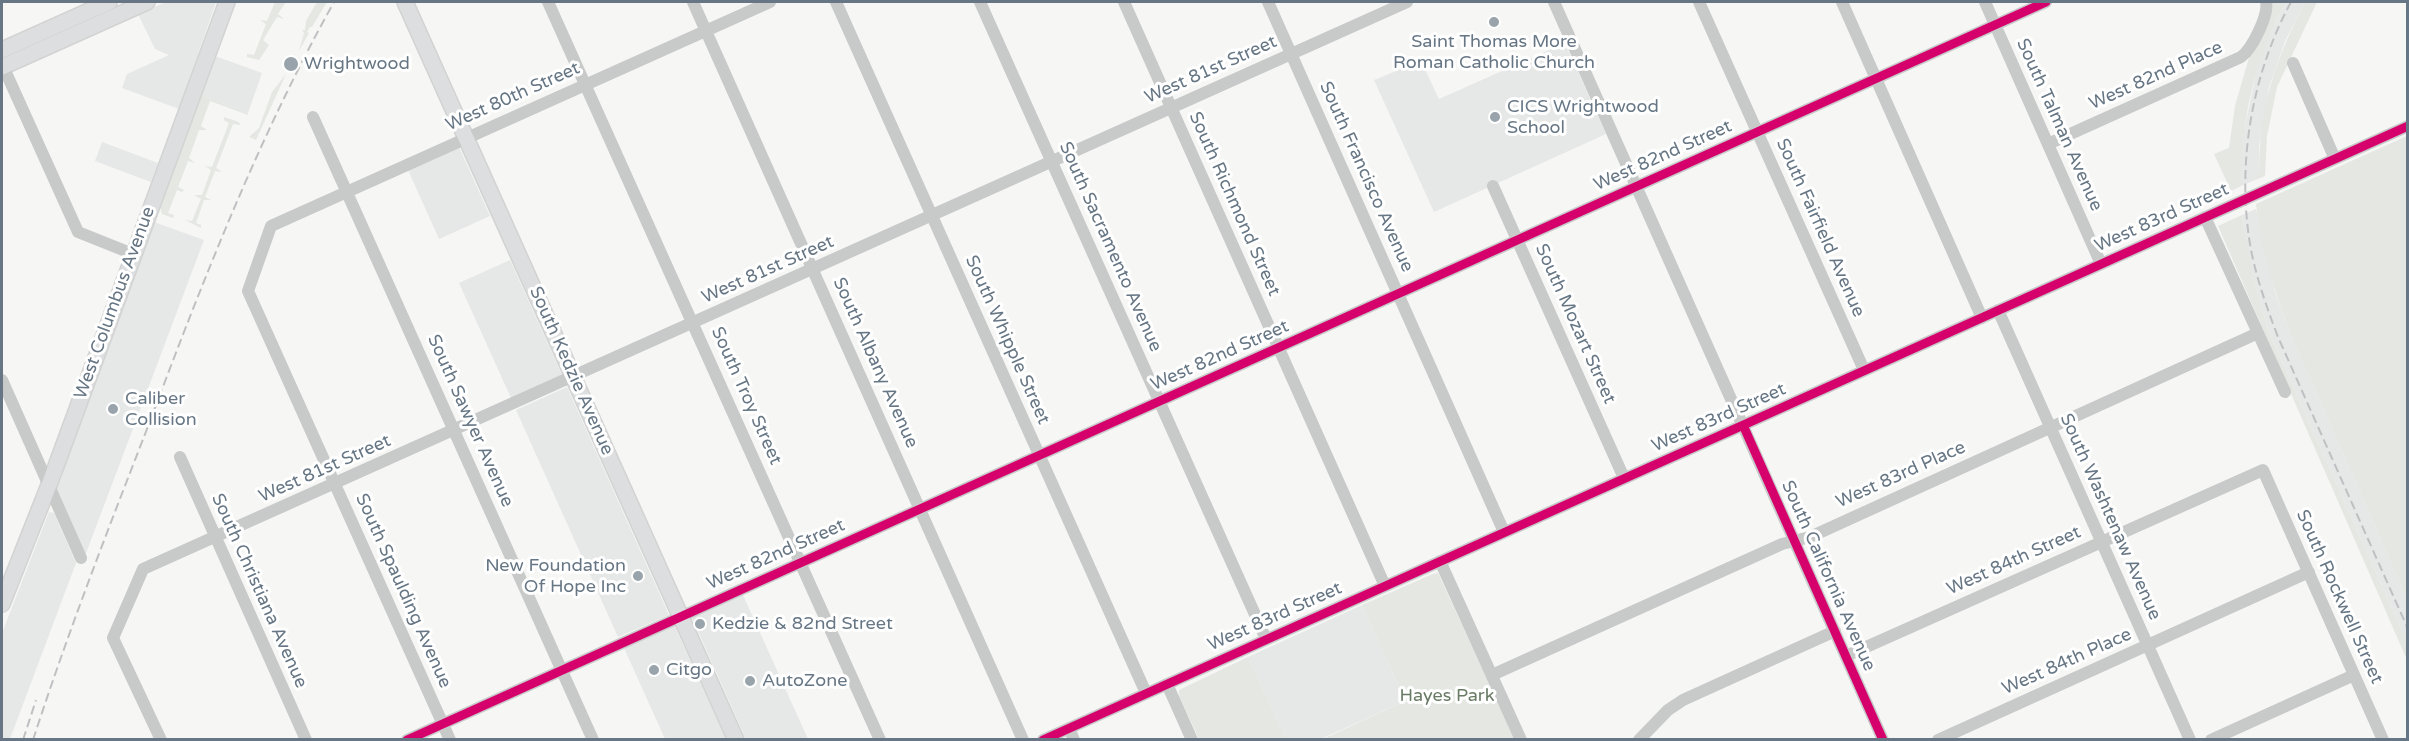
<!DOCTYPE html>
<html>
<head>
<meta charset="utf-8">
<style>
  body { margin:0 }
  #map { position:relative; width:2409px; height:741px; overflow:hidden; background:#f6f6f4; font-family:"Varela Round",sans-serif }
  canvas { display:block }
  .frame { position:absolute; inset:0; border:3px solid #667684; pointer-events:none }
</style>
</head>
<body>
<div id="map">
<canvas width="2409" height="741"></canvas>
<div class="frame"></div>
</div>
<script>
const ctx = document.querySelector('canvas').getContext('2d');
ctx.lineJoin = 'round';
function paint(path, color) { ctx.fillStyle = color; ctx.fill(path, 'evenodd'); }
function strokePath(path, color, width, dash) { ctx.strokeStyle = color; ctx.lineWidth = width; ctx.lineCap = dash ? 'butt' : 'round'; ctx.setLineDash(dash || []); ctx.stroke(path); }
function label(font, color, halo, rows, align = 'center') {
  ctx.font = font + ' "Varela Round",sans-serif'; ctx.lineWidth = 6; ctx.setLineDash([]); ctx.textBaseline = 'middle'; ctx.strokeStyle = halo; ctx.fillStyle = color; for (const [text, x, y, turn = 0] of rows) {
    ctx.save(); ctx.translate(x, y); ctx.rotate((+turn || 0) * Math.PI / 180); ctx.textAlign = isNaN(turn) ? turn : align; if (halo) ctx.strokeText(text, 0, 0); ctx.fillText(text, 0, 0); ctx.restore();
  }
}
const built = new Path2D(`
  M166,2H216L179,109L122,88L127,74L169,55L155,49L138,14Z
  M2286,2H2305L2285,41L2269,87L2259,146L2260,172L2254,175L2255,180L2241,186L2240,158L2244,130L2257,69L2265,43Z
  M1565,43L1606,134L1434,212L1374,80L1421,61L1439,99Z
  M215,56L262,73L248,113L201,95Z
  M102,142L158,163L151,182L95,161Z
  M459,147L490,216L439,239L408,170Z
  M2256,209L2275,292L2288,329L2407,599V642L2271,337L2260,303L2248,257L2242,215Z
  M154,222L204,240L85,556L56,490L62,477L63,463Z
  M510,260L562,375L511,398L459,283Z
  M567,387L669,615L618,637L516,410Z
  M49,512L54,513L76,563L10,739H2V633Z
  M743,595L808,739H746L692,618Z
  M1362,605L1405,701L1321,739H1286L1248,657Z
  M674,625L726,739H665L624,648Z`);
const green = new Path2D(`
  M275,2H286L278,14L284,19L277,17L263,40L269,45L259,60L247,57V54L254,55L266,24L260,20L267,21Z
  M317,2H327L312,27H310L307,32L309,33L299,51L304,33L302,30H305L306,21Z
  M2272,2H2286C2255,58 2240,122 2241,186L2231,191L2214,154L2229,148L2235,106L2248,61L2271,10Z
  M2305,2H2317L2277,87L2267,136L2265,176L2255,180L2254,175L2260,172C2257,110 2277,56 2305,2Z
  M286,74L256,140L249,137L259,128L272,92Z
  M201,95L248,113V115L210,101L201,126L207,130H199L189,158L195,163L188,161L178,187L184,190L182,192L177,190L168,213L174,215L173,218L162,214L160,206Z
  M224,117L239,122L240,125L233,124L216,168L222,172L215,171L205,197L211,200H204L196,223L201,225V228L185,220L192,221L201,199L194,195H202L211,170L205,166L212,167L229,123L224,120Z
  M2407,136V599L2288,329C2274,288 2260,247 2256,204Z
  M2242,215C2248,257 2257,297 2271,337L2407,642V660L2218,226Z
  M1438,573L1515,739L1321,740L1405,701L1362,605L1433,574Z
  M1248,657L1286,739H1199L1179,696V690Z`);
const minor = new Path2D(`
  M548,2L880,740
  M693,2L1023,740
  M836,2L1146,693
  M980,2L1266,639
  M1124,2L1385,586
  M1268,2L1504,532
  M1554,2L1883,740
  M1699,2L1864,370
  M1842,2L1982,318
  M1985,2L2101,264
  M2293,63L2335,159
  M3,66L78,232L133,254
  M313,117L593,740
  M2048,144L2241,57C2252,49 2269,15 2266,2
  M1493,186L1624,478
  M2205,217L2285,392
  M1998,310L2190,740
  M2,380L81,558
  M180,457L306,740
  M1440,561L1521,740
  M1846,656L2263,470L2383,740
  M1492,675L1782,544L1810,537L2258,333
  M1167,684L1192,740
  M1069,728L1074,740
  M161,740L113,638L143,569L1407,2
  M407,740L2046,2
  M450,740L248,291L271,226L770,2
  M1043,740L2408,126
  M1639,740L1668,710L1683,700L1835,631
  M1938,740L2309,572
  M2211,740L2354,675`);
const major = new Path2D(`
  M405,2L736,740
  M2,50L109,2
  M2,67L147,2
  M2,604L49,485L227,2`);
const rail = new Path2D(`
  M2291,2C2251,76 2236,166 2251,250C2257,280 2267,308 2278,337L2408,629
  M23,740L36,700
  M33,740C67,635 107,532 147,429C202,283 258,138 334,2`);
const cycleway = new Path2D(`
  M1743,425L1883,740
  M407,740L2046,2
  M1043,740L2408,126`);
const markers = [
  [1494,22,6,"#98a3ab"],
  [291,64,8,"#98a3ab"],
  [1495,117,6,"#98a3ab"],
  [113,409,6,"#98a3ab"],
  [638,576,6,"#98a3ab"],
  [700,624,6,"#98a3ab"],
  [654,670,6,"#98a3ab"],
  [750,681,6,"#98a3ab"]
];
const poiNames = [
  ["Saint Thomas More",1494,42,"center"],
  ["Roman Catholic Church",1494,63,"center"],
  ["Wrightwood",304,64],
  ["CICS Wrightwood",1507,107],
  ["School",1507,128],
  ["Caliber",125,399],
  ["Collision",125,420],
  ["New Foundation",626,566,"right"],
  ["Of Hope Inc",626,587,"right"],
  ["Kedzie & 82nd Street",712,624],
  ["Citgo",666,670],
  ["AutoZone",762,681]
];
const streetNames = [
  ["West 81st Street",1211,70,-24],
  ["West 82nd Place",2156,76,-24],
  ["West 80th Street",513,97,-24],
  ["South Talman Avenue",2059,125,66],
  ["West 82nd Street",1663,156,-24],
  ["South Francisco Avenue",1366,177,66],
  ["South Richmond Street",1234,204,66],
  ["West 83rd Street",2162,218,-24],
  ["South Fairfield Avenue",1820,228,66],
  ["South Sacramento Avenue",1110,247,66],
  ["West 81st Street",768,270,-24],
  ["West Columbus Avenue",115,303,-70],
  ["South Mozart Street",1575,324,66],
  ["South Whipple Street",1007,340,66],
  ["West 82nd Street",1220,356,-24],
  ["South Albany Avenue",875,363,66],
  ["South Kedzie Avenue",571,371,66],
  ["South Troy Street",746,396,66],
  ["West 83rd Street",1719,418,-24],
  ["South Sawyer Avenue",470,421,66],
  ["West 81st Street",325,469,-24],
  ["West 83rd Place",1901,475,-24],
  ["South Washtenaw Avenue",2110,517,66],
  ["West 82nd Street",776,555,-24],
  ["West 84th Street",2014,561,-24],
  ["South California Avenue",1828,576,66],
  ["South Christiana Avenue",259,591,66],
  ["South Spaulding Avenue",403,591,66],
  ["South Rockwell Street",2339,597,66],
  ["West 83rd Street",1275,617,-24],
  ["West 84th Place",2067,662,-24]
];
const parkNames = [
  ["Hayes Park",1447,696]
];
paint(built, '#e6e7e7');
paint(green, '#e4e7e2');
strokePath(major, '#d2d3d2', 18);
strokePath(minor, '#c8caca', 12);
strokePath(major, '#dddedf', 15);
strokePath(rail, '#bfc0c2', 2, [9, 4.5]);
strokePath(cycleway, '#d6006c', 9);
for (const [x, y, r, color] of markers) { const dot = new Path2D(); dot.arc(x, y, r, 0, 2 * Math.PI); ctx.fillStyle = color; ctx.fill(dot); strokePath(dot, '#fff', 2); }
label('18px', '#667684', '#fff', poiNames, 'left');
label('18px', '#667684', '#fff', streetNames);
label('18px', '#697b65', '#fff', parkNames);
</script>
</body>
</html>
